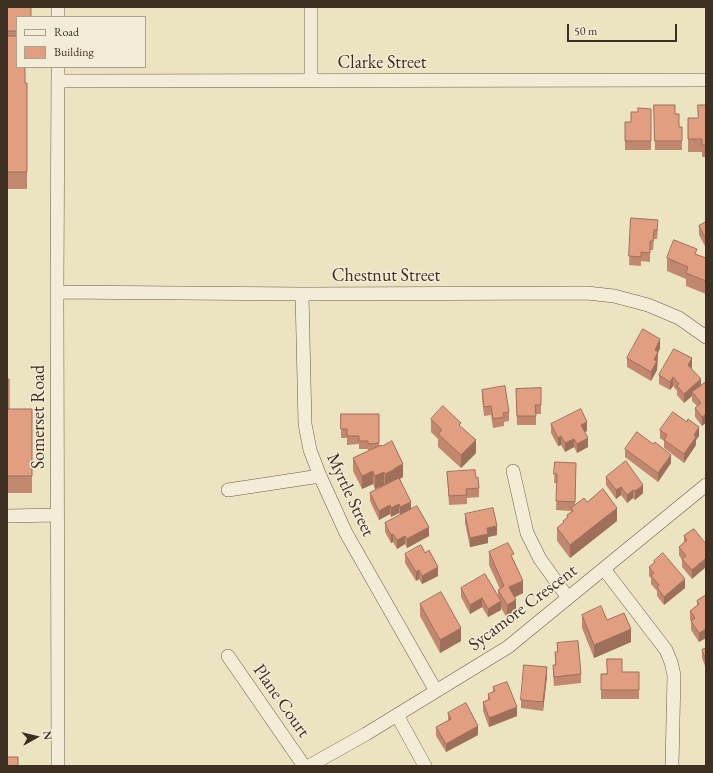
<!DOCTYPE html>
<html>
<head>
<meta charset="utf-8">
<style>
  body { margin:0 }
  #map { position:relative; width:713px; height:773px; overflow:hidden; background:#ece3c1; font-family:"EB Garamond",serif }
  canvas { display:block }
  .frame { position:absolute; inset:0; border:8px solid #3e2f23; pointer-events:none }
  .legend { position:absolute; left:16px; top:16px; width:130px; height:52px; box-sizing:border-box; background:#f3edd7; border:1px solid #aba18f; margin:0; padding:5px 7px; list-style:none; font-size:12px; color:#3e2f23 }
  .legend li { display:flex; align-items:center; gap:8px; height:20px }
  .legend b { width:20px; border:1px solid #aba18f }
  .north { position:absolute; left:16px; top:717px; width:40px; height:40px; -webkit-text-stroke:3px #f3edd7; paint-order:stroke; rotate:82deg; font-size:11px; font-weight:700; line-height:16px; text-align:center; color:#3e2f23 }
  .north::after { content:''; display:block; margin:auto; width:14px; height:18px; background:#3e2f23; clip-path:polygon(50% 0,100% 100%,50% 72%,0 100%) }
  .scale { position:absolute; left:567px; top:24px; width:110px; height:18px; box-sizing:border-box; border:2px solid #3e2f23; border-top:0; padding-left:5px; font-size:12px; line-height:14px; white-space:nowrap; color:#3e2f23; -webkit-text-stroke:3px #f3edd7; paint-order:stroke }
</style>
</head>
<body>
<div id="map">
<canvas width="713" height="773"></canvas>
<div class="frame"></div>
<ul class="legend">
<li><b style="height:5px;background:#f3edd7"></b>Road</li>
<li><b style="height:11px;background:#e29e81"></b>Building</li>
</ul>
<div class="north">N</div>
<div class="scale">50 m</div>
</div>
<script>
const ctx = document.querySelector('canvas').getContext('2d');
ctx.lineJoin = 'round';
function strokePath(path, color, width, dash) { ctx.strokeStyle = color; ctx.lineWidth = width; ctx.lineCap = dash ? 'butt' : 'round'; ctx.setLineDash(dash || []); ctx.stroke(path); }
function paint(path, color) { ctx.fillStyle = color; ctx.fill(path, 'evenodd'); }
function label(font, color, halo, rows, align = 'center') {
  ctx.font = font + ' "EB Garamond",serif'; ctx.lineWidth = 3; ctx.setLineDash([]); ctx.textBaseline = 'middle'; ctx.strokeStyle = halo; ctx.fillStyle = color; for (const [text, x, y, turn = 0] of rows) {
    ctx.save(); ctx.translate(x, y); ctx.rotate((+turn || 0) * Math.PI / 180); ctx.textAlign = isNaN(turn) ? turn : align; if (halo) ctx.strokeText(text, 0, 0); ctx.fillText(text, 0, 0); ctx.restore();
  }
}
const street = new Path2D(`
  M58,17V7
  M58,67L57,292L58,766
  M58,81L706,80
  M311,81V7
  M57,292L302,294L587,293L614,296L648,305L679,318L706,337
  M302,294L305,424L310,450L320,476L346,533L436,691
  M513,471L527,533L540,559L568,598
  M228,490L320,476
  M7,516L57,515
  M604,569L666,650L671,662L674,675L672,766
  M228,656L304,766
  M397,715L425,766
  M309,766L366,734L508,647L706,485`);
const wall = new Path2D(`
  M7,7L17,17V67L25,83H27V189H7Z
  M654,105L675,114L679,127H682V150H655Z
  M706,105V157H702V152H688V118H698Z
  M651,109V150H625V122H631L638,112Z
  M631,218L658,229L657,239H654L653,250H650V262L641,261V266L629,265Z
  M706,222V248L699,235V226Z
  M697,255L706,258V294L686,286V279L667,271V258Z
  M660,348L658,353L657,370L651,381L627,367V358Z
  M692,367L691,368L701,385L706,382L702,426L695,417V408L697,406L692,401V396L684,403L677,395V391L673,386L670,390L659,384V375Z
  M7,379L9,409H32V493H7Z
  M541,388V414H536V425H517L516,389Z
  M482,390L509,412V421L504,422V426L493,428L491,415L484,416L482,398Z
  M341,414H379V446L403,477L400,479L411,509L429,536L407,548L405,544L397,549L393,542L391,543L385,532V523L400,515L399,513L391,517L390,514L379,520L370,501V493L384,485L375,489L373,484L362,489L353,471V458L368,451V449H359V444L347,445V438H341Z
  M431,419L461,427L476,453L461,468L438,447V439L431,432Z
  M551,424L587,431L585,432L588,447L577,453L574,447L565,452L561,445L558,446L551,433Z
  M660,430L699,436L696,440V445L684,463L664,448V441L660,438Z
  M625,449L671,463L658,482L625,457Z
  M555,462L576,471L575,505L587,502L617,521L570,558L557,541V528L563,523V521L567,518V515L571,512V511L556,510L557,483H554Z
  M447,472L476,478L479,488V497L467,498V504L449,505Z
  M606,477L643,493L635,500L633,498L627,503L621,495L616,499L606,485Z
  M465,514L497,535L488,537V543L470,547L465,523Z
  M694,529L692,579L682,567V560L679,555V547L684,542V536Z
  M489,552L514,560L523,593L515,597L516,612L507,618L501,608V610L488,617L482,607L470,614L461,597V588L498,597V590L500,589L489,565Z
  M405,554L438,576L422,584L419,579L416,581L405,563Z
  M654,561L685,588L664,605L657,596V591L651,584V578L649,576V567L654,563Z
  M706,595L699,642L691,630V621L690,620V611L697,606V601Z
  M420,604L461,641L440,653L420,616Z
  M582,615L607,620L631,642L594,658L582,628Z
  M557,643L581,674V683L554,686L553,674V665H555V652H557Z
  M706,648V668L702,658V650Z
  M622,672H639V699H601V674Z
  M547,676L543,711L521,708V700Z
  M493,687L517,716L489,727L483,711V702L488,700V694L493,692Z
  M448,713L478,735L446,752L436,736V727L448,721Z`);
const shadedWall = new Path2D(`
  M660,339V348L658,353L657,370L651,381V372L655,350Z
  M692,358V367L688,373V365Z
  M673,377V386L670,390V382Z
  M701,379V388L692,392V396L684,403V394Z
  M706,414V423L702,426V417Z
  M587,422V431L581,434V425Z
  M699,427V436L696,440V445L684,463V454L694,435Z
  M561,436V445L558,446V438Z
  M588,438V447L577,453V444Z
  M574,439V447L565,452V443Z
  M476,440V453L461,468V455Z
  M671,455V463L658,482V473Z
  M403,464V477L395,481L385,487V474L395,468Z
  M373,471V484L362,489V476Z
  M384,472V485L375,489V476Z
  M643,485V493L635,500V491Z
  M621,487V495L616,499V490Z
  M633,490V498L627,503V495Z
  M411,502V510L400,516V507Z
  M399,504V513L391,517V508Z
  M390,505V514L379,520V511Z
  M617,508V521L570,558V545Z
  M497,526V535L488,537V543L470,547V538L487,528Z
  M429,527V536L407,548V539Z
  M393,534V542L391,543V535Z
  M405,536V544L397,549V540Z
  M706,558V567L692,579V570Z
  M438,567V576L422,584V576Z
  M419,570V579L416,581V572Z
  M685,579V588L664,605V597Z
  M523,581V593L509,600V587Z
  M482,598V607L470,614V605Z
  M516,600V612L507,618V605Z
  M501,601V610L488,617V609Z
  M461,628V641L440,653V640Z
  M631,629V642L594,658V645Z
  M706,629V638L699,642V633Z
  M547,667V676L543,711V702Z
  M517,707V716L489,727V718Z
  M478,726V735L446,752V744Z`);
const building = new Path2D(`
  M7,7H31V17H17V31H7Z
  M7,36H17V67H25V83H27V172H7Z
  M654,105H675V114H679V127H682V141H655Z
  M698,105H706V145H702V139H688V118H698Z
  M638,108L651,109V141H625V122H631V112H638Z
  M631,218L658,220L657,230H654L653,241H650V253L641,252V257L629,256Z
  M706,222V239L699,226Z
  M674,240L697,249L695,254L706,258V281L686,273L688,267L667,258Z
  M643,329L660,339L655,350L658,352L654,360L657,361L651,372L627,358Z
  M674,349L692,358L688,365L701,379L684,394L677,386L679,384L673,377L670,382L659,375Z
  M7,379H9V409H7Z
  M706,382V414L702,417L695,408L701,403L692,392Z
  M505,386L509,412L503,413L504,417L493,419L491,406L484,407L482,390Z
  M541,388V405H535L536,416H517L516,389Z
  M443,406L461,423L459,425L476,440L461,455L438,434L442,430L431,419Z
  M7,409H32V476H7Z
  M581,409L587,422L581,425L588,438L577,444L574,439L565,443L561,436L558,438L551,424Z
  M673,412L687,422L688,419L699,427L694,435L696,437L684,454L664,440L667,435L660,430Z
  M341,414H379V443L368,444V441H359V436H347V429H341Z
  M637,432L653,444L655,442L671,455L658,473L625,449Z
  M392,441L403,464L395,468V469L385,474L384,472L375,476L373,471L362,476L353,458L381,445L382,446Z
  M626,461L643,485L635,491L633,490L627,495L621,487L616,490L606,477Z
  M555,462L576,463L575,502L556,501L557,474H554Z
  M475,470L476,478L478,477L479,488L466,489L467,495L449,496L447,472Z
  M399,478L411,502L400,507L399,504L391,508L390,505L379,511L370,493Z
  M603,489L617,508L570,545L557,528L564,522L563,521L568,517L567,515L573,511L571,508L584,498L587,502Z
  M417,506L429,527L407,539L405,536L397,540L393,534L391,535L385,523Z
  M493,508L497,526L487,528L488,534L470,538L465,514Z
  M694,529L706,544V558L692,570L682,559L686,556L679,547L687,540L684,536Z
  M508,543L514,554L511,555L523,581L509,587L516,600L507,605L498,590L504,586L489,552Z
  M421,545L425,553L429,550L438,567L422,576L419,570L416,572L405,554Z
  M663,553L685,579L664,597L657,587L659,585L651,576L654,573L649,567L655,562L654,561Z
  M485,574L501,601L488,609L482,598L470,605L461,588Z
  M441,592L461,628L440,640L420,604Z
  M706,595V629L699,633L691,621L695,618L690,611L699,604L697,601Z
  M601,606L607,620L624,613L631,629L594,645L582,615Z
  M578,641L581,674L554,677L553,665H556L555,652H558L557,643Z
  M706,648V660L702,650Z
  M607,659H622V672H639V690H601V674H607Z
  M524,665L547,667L543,702L521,700Z
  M507,682L517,707L489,718L483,702L490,699L488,694L495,691L493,687Z
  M466,703L478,726L446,744L436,727L451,719L448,713Z
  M7,757H18V766H7Z`);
const streetNames = [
  ["Clarke Street",382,63],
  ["Chestnut Street",386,276],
  ["Somerset Road",39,417,-90],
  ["Myrtle Street",350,495,65],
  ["Sycamore Crescent",523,608,-37],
  ["Plane Court",281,701,55]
];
strokePath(street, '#6a5c4a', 14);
strokePath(street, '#f3edd7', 13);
paint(wall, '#c2886f');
paint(shadedWall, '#9e6f5a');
paint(building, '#e29e81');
strokePath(building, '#9e6f5a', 1);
label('18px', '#3e2f23', '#f3edd7', streetNames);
</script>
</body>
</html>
